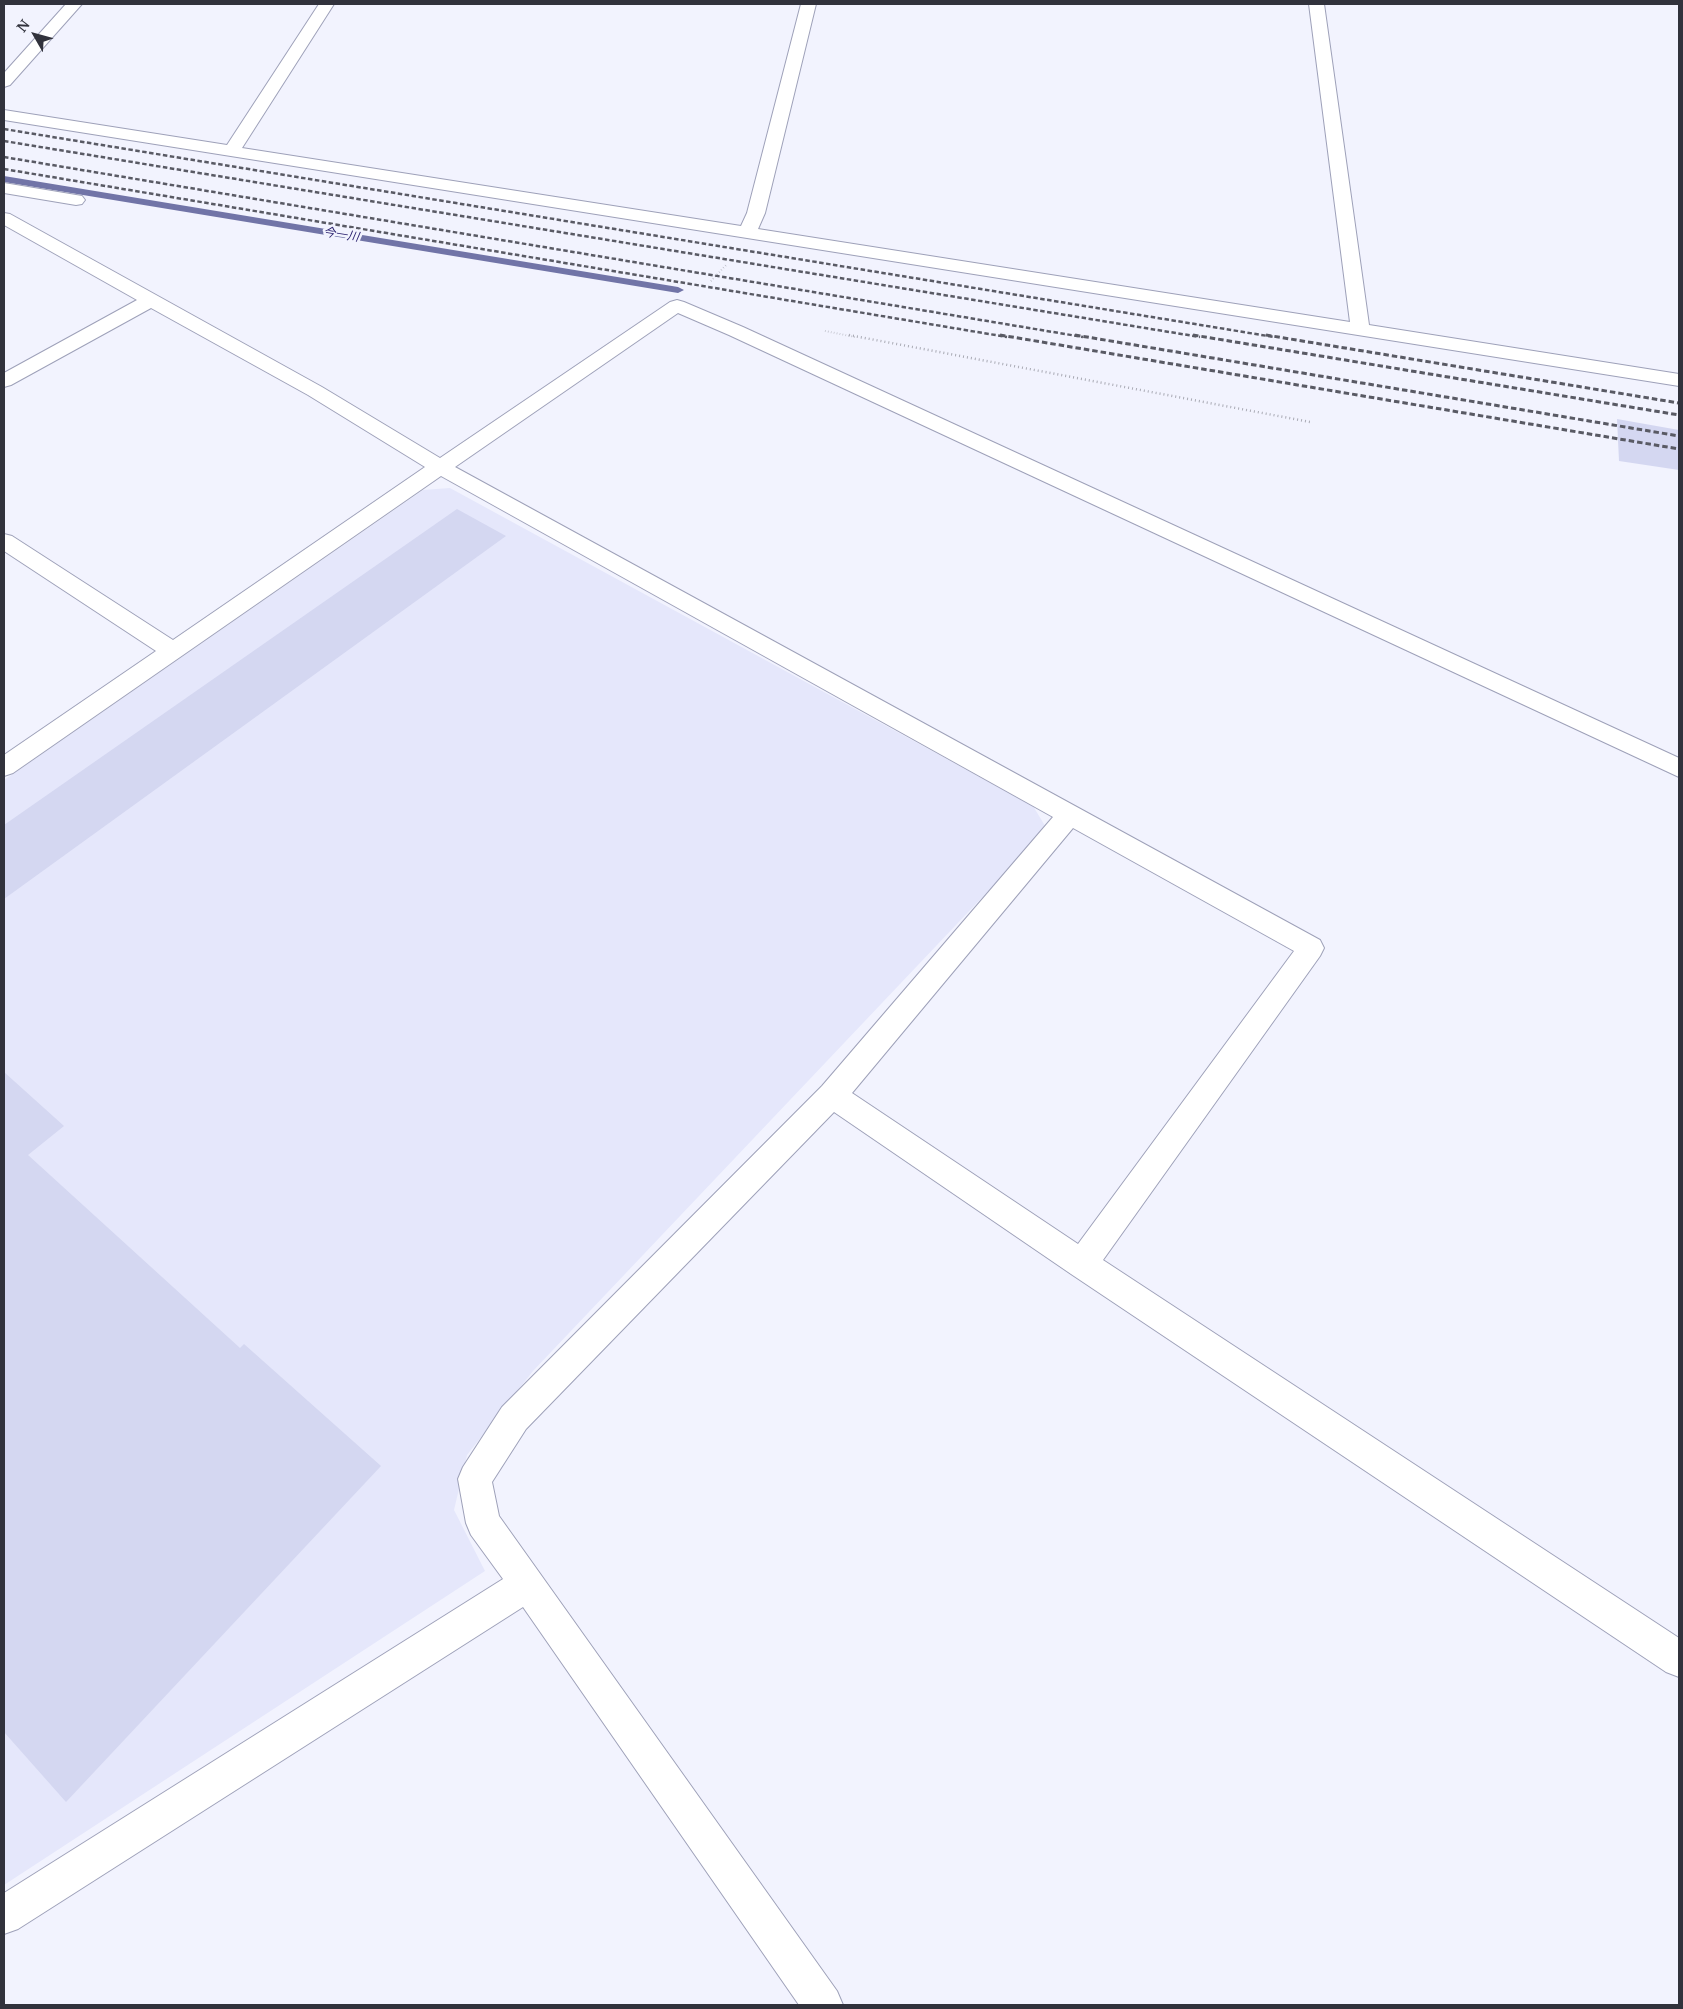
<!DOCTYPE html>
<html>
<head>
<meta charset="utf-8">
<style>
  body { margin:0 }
  #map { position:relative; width:1683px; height:2009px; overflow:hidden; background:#f2f3fe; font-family:"Noto Serif",serif }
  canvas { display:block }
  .frame { position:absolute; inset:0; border:5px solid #31323c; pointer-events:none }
  .north { position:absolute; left:10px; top:10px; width:50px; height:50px; -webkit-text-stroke:4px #f2f3fe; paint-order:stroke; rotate:308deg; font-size:14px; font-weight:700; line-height:20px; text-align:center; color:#31323c }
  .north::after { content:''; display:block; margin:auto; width:18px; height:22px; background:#31323c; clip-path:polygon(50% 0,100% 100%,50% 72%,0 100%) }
</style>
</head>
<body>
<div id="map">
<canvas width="1683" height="2009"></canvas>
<div class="frame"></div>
<div class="north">N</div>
</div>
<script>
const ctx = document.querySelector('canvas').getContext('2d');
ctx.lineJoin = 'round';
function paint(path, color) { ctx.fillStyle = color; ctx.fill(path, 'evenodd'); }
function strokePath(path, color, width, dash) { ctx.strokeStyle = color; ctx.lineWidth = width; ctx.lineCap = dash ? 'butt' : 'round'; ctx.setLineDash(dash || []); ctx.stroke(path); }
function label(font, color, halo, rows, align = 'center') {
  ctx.font = font + ' "Noto Serif","Noto Sans JP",serif'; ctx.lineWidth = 5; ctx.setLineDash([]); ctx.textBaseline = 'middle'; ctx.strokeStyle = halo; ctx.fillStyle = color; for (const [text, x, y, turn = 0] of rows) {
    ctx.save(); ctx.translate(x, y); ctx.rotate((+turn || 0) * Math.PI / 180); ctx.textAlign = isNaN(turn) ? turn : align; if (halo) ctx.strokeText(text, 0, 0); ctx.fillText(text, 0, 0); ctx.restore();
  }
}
const built = new Path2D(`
  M450,488L1033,806L1047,829L533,1371L467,1455L454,1510L485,1571L4,1885V780L423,490Z`);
const stream = new Path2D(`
  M4,176L678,287L684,290L678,293L4,182Z`);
const building = new Path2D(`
  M1617,419L1679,430V470L1619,461Z
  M457,509L506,536L4,899V825Z
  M4,1072L64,1126L28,1155L240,1348L244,1344L381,1466L66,1802L4,1732Z`);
const pathFar1 = new Path2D(`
  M711,281L727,264
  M825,331L855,337`);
const path = new Path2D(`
  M849,335L1310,422`);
const minor = new Path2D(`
  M66,4H82L10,85L4,87V73Z
  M319,4H334L242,148L741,226L747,213L801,4H816L765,213L758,229L1350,322L1309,4H1324L1369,325L1679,374V386L4,120V110L227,145Z
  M4,183L82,196L85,200L82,204L76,205L4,193Z
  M4,213L10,214L322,387L440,458L670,302L677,300L684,302L743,327L1679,758V777L729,335L678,313L455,467L1320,940L1324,948L1320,956L1103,1260L1679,1638V1677L1666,1672L1071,1274L834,1112L526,1429L492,1482L499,1516L837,1991L843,2005H799L523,1607L18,1929L4,1934V1893L503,1579L471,1535L466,1523L458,1479L463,1467L502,1407L822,1086L1053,817L441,476L13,773L4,776V755L156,651L4,551V534L12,536L173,640L425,467L308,395L151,308L11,385L4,387V373L137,300L4,225ZM1073,828L1294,951L1078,1244L852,1093Z`);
const railFar1 = new Path2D(`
  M4,129L1274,337
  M4,141L1200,337
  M4,157L1083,337
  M4,169L1007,337`);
const rail = new Path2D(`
  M1000,335L1679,449
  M1075,335L1679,436
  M1193,335L1679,415
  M1266,335L1679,403`);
const farWaternames = [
  ["今一川",341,235,9]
];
paint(built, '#e5e7fb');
paint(stream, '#7174a7');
paint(building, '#d4d7f1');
strokePath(minor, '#9ea1b9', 2);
strokePath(pathFar1, '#a9aab4', 2, [0.5, 2.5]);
strokePath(path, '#a9aab4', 2.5, [1, 3]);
paint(minor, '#fff');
strokePath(railFar1, '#595a64', 2.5, [4.5, 2.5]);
strokePath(rail, '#595a64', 3, [5.5, 3]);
label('italic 12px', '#251b6a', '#f2f3fe', farWaternames);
</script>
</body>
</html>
